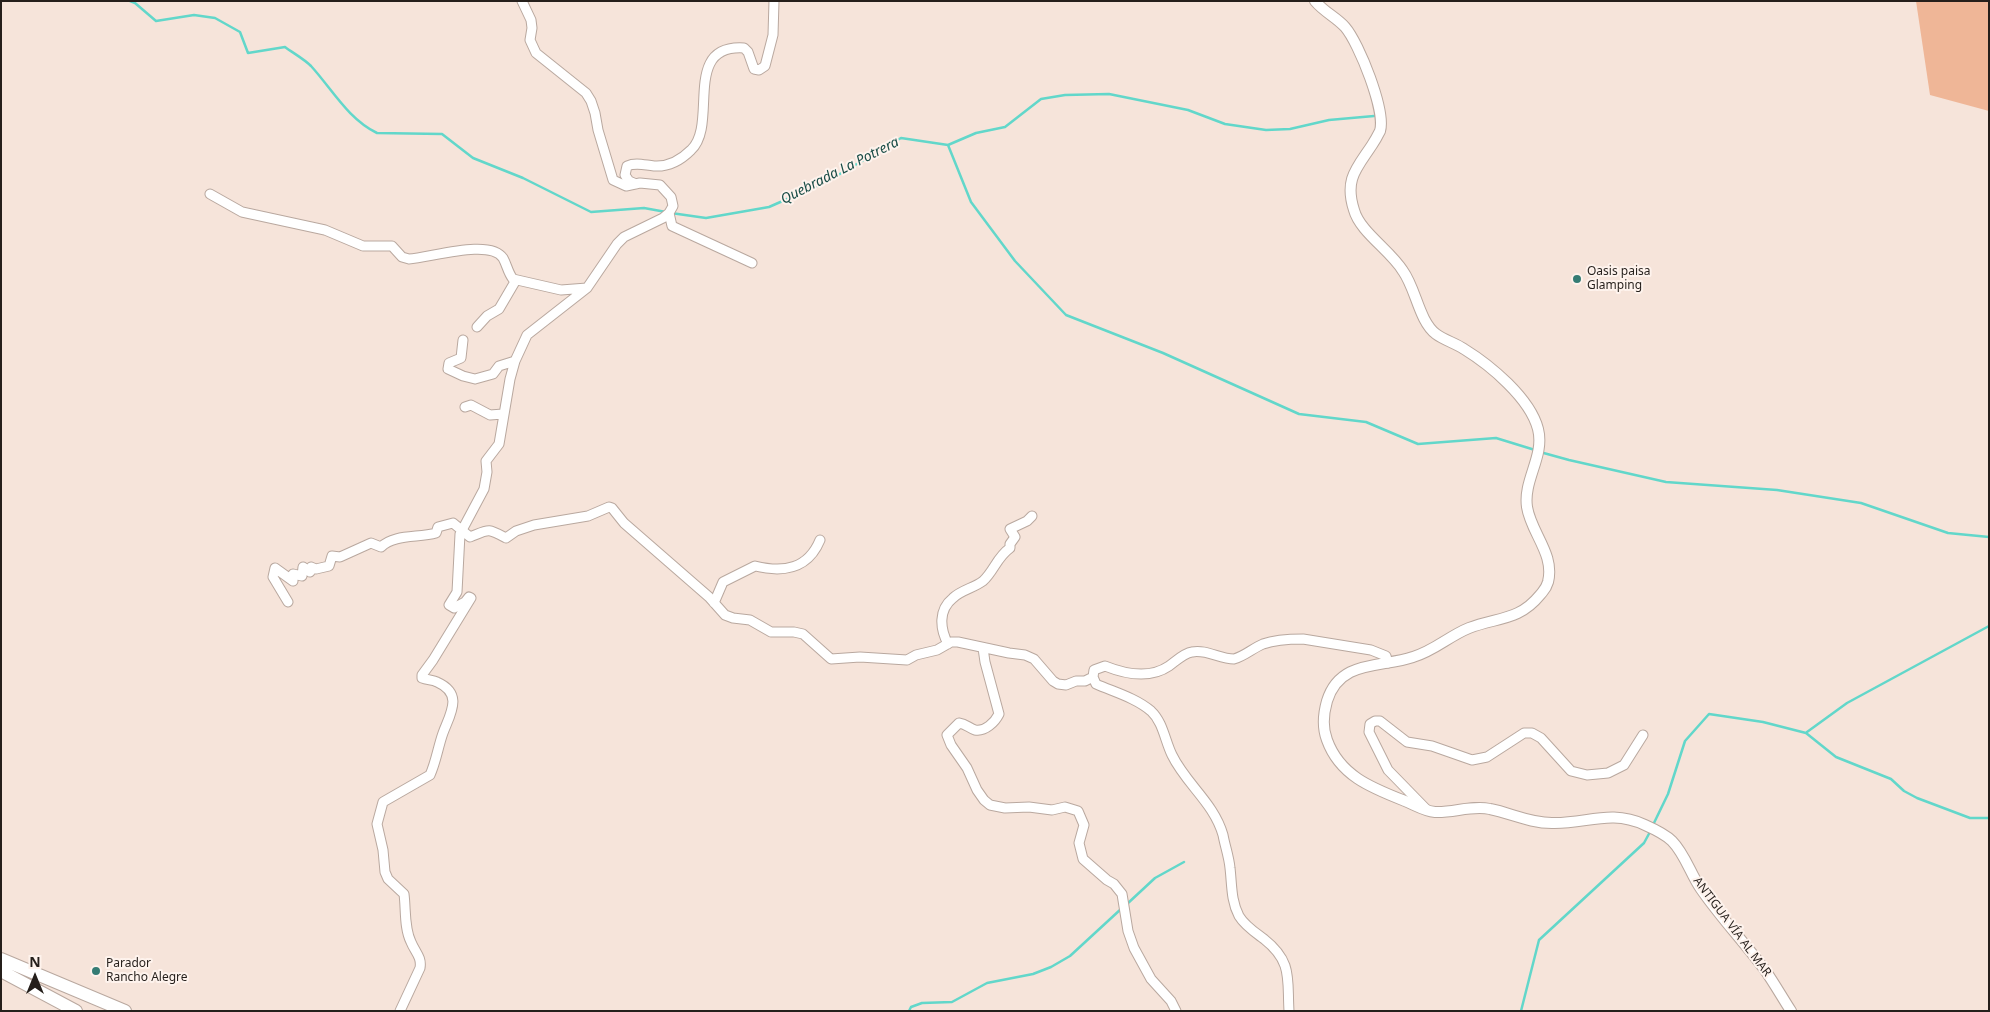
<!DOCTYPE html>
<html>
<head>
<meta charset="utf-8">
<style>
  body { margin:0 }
  #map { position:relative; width:1990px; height:1012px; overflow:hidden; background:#f6e4da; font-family:"Noto Sans",sans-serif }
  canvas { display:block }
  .frame { position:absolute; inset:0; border:2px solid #251f1b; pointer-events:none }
  .north { position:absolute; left:10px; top:952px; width:50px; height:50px; -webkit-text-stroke:4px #fef3ed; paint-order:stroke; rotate:0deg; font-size:14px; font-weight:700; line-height:20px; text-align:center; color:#251f1b }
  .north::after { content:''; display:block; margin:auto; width:18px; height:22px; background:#251f1b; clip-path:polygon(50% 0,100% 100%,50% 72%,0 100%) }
</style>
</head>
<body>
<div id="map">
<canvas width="1990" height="1012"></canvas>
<div class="frame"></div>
<div class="north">N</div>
</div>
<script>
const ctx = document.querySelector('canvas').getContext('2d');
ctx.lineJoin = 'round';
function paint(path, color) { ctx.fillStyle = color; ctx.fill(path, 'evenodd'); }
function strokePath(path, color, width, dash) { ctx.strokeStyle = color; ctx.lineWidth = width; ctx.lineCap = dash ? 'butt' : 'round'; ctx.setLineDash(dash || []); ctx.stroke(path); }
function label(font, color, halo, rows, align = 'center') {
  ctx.font = font + ' "Noto Sans",sans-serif'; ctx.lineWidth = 4; ctx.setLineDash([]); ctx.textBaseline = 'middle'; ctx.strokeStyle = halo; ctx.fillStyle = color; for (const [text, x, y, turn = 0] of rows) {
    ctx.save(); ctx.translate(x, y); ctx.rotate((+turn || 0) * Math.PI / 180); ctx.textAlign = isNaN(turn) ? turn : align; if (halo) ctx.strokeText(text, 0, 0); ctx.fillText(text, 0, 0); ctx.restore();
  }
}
const green = new Path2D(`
  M1916,1H1989V111L1930,95Z`);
const stream = new Path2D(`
  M130,1L135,3L156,21L194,15L215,18L240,32L248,53L285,47C293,53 304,59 311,66C332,89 348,119 377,133L442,134L473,158L523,178L591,212L644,208L666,212
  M948,145L971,202L1015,261L1066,315L1163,353L1299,414L1366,422L1418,444L1496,438L1535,450
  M671,213L706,218L769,207L828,181L901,138L948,145L976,133L1005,127L1041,99L1065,95L1109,94L1188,110L1225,124L1266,130L1290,129L1329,120L1374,116
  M1540,452L1569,460L1666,482L1777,490L1861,503L1948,533L1989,537
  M1807,732L1847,703L1989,626
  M1653,825L1668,794L1685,741L1709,714L1763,722L1806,733L1836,757L1891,779L1904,791L1917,798L1970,818H1989
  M1127,904L1155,878L1184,862
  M909,1011L911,1007L922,1003L952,1002L987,983L1033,974L1051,967L1070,956L1121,909
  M1521,1011L1539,940L1644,843L1651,830`);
const minor = new Path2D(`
  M636,184L629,181L625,175L627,166C636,162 644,165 654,166C668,167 681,160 691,150C719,124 681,44 744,48L748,52L754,69L759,70L765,66L773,35L774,1
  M210,194L242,212L325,230L363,246H392L402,257L409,259C430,258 490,238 503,258C507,265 508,273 513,279L561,290L587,288
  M669,213L672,226L752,263
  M477,327L487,316L499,309L516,280
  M463,340L461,358L449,363L448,369L463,376L475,379L493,374L499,366L515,361
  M465,407L471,405L490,415L503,414
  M288,602L273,577L275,568L293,581V574L302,576L303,567L310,572L311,567L316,569L329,566L332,556L340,557L371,543L381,547C394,534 418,538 436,533L438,527L453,523L470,537C490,529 487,528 506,538L516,531L534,525L588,516L609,507L612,508L624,523L709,597L725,615L733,618L750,620L771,632H794L803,634L831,659L860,657L907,660L916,655L937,650L951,642H958L1009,653L1025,655L1034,659L1053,681L1058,684L1066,685L1076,681H1085L1093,677
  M714,603L723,582L755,566C784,573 808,569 820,540
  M948,644C940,629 938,610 953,598C961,590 974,588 983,581C994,571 997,557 1010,548V544L1015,537L1010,529L1027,521L1032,516
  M983,648L985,662L999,714C995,722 985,732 975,730C969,728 966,724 959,723L947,735L951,745L967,768L977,790L984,800L990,805L1005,808L1029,807L1052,810L1065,807L1078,811L1084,825L1079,843L1083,859L1107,880L1114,884L1122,894L1128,931L1134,948L1151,979L1171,1001L1176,1011
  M1427,810L1388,770L1369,732L1370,724L1375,721H1380L1407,742L1432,746L1472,760L1487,757L1524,733H1532L1541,738L1571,771L1587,775L1608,773L1624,765L1643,735
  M400,1011L420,968C422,957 415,952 411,942C404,928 406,909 404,894L388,879L385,872L383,850L377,824L383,802L430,775C436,762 438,747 443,733C450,714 464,694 437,682C433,680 427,680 422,678V675L433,660L471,598L469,597L465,602L454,608L449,605L457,592L460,534L484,489L487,472L486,461L499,444L510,379L515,361L527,335L587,288L617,244L624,237L663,218L669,213L673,206L671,197L660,185L640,183L626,186L613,180L598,130L595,113L591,101L586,93L536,53L530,40L532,28L531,20L522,1
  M1289,1011C1287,979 1293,962 1264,939C1256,933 1245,926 1239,916C1231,901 1232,885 1230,868C1229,857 1225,846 1223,835C1214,803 1186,784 1172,755C1165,741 1163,722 1151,711C1136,698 1114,692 1096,684L1093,677L1094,670L1105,666C1125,674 1150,679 1169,666C1176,661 1184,653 1192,652C1206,649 1220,659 1234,659C1245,656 1253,648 1263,644C1274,640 1291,639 1303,639L1371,650L1386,656L1388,663`);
const major = new Path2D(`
  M1315,1C1324,12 1336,17 1345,27C1359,43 1386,111 1380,131C1379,133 1374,142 1372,145C1357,168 1344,179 1354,210C1360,232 1390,250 1403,271C1416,289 1419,321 1436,334C1444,340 1455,343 1464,349C1490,365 1530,398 1538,429C1545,456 1523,480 1527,507C1531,533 1555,554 1548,582C1546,589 1544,590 1540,595C1519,621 1497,617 1469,628C1449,636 1434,651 1413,657C1381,668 1340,659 1327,701C1323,715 1322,727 1327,740C1340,776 1372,788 1405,801C1415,805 1424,811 1435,812C1453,813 1472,805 1490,809C1511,813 1529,823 1552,823C1587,824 1610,809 1645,825C1654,829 1666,835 1672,841C1685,854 1691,875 1701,889C1721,918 1745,943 1765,970C1774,983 1782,997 1791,1011`);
const highway = new Path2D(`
  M1,959L125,1011
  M1,971L76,1011`);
const markers = [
  [1577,279,5,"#357c74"],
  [96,971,5,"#357c74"]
];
const poiNames = [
  ["Oasis paisa",1587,272],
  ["Glamping",1587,286],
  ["Parador",106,964],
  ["Rancho Alegre",106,978]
];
const streetNames = [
  ["ANTIGUA VÍA AL MAR",1732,927,53]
];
const waterNames = [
  ["Quebrada La Potrera",840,171,-27]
];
paint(green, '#efb697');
strokePath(stream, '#62d7ca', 2.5);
strokePath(minor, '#b9a89f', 11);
strokePath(major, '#b9a89f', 12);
strokePath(highway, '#b9a89f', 14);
strokePath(minor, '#fff', 9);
strokePath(major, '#fff', 10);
strokePath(highway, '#fff', 12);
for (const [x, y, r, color] of markers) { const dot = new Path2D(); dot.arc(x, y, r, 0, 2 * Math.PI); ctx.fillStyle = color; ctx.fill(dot); strokePath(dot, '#fef3ed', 2); }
label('12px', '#251f1b', '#fef3ed', poiNames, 'left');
label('12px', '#251f1b', '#fef3ed', streetNames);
label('italic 14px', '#184c46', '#fef3ed', waterNames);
</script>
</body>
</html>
